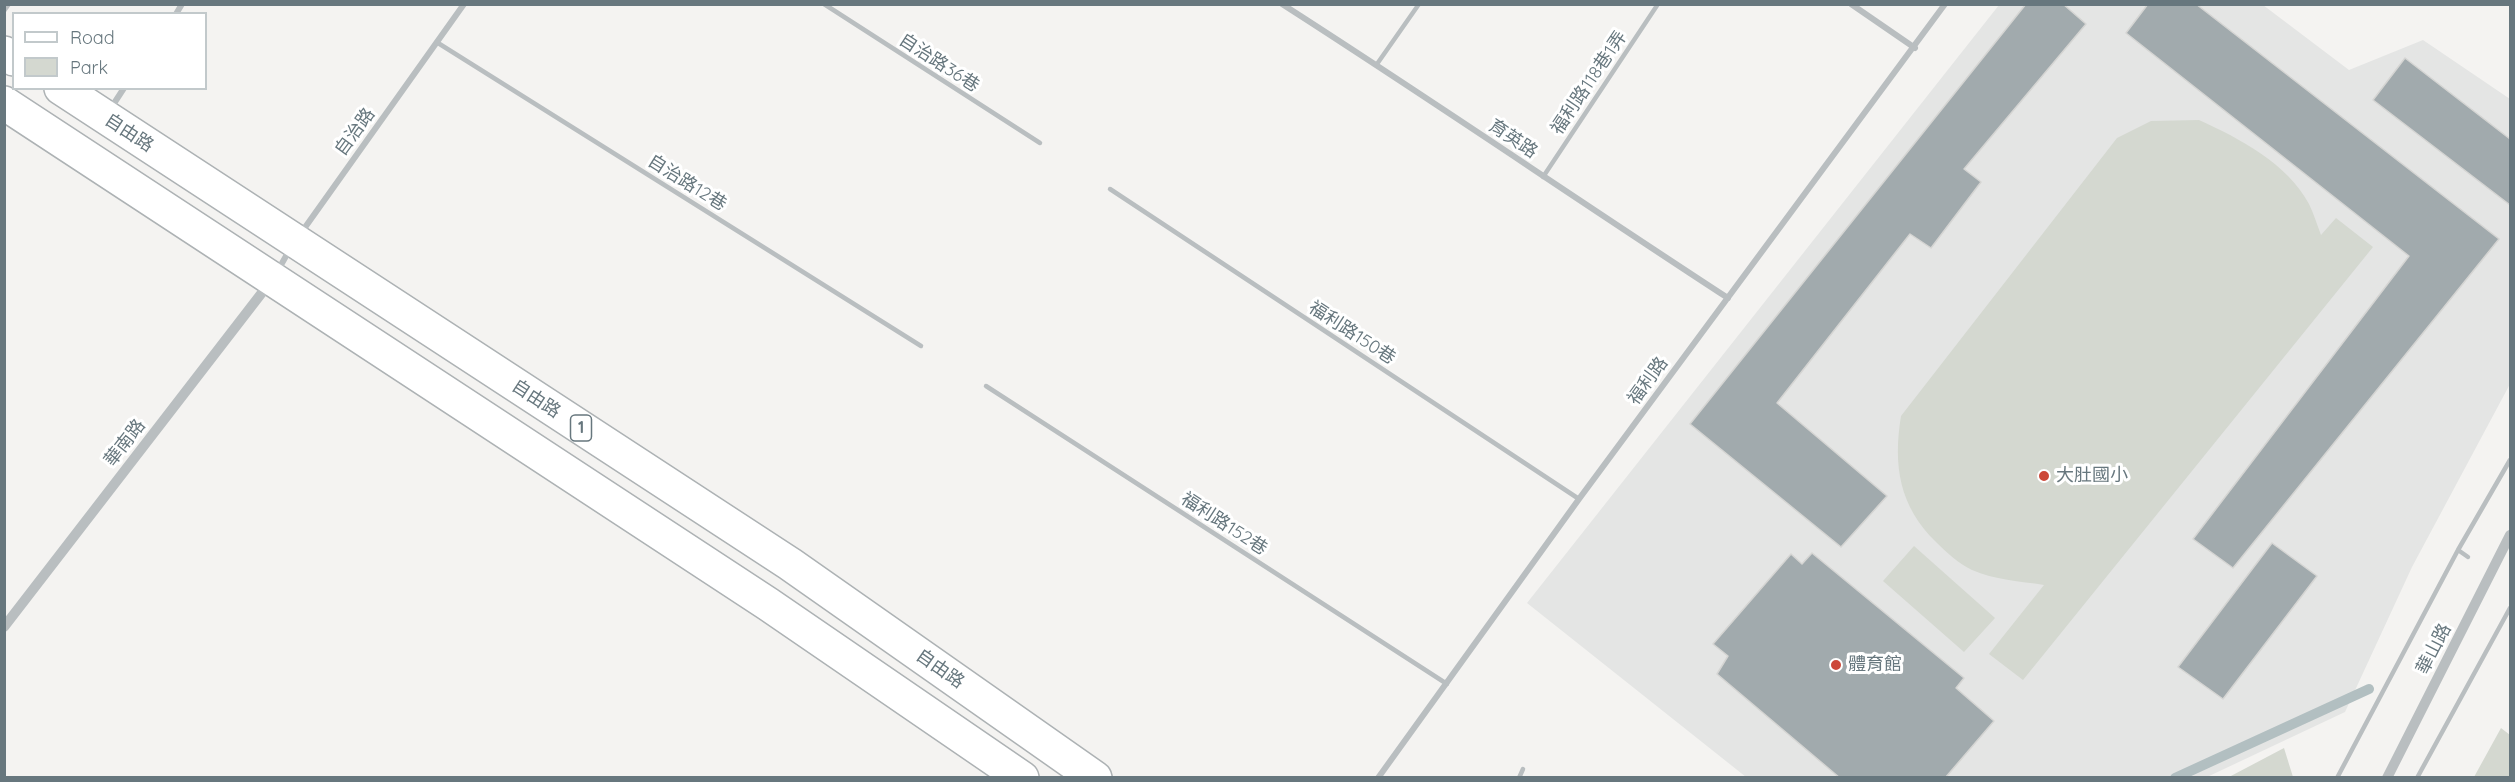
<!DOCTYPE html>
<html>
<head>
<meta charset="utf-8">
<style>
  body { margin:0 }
  #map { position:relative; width:2515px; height:782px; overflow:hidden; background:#f4f3f1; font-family:Quicksand,sans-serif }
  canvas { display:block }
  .frame { position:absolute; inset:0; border:6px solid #67777e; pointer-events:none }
  .legend { position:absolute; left:12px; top:12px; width:195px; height:78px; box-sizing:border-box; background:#fff; border:2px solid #c2c9cb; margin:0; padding:8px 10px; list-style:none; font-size:18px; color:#67777e }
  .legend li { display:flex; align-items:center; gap:12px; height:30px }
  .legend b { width:30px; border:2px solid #c2c9cb }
</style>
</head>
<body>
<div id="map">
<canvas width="2515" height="782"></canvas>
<div class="frame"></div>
<ul class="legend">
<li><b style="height:8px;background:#fff"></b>Road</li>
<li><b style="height:16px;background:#d4d8d0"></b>Park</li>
</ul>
</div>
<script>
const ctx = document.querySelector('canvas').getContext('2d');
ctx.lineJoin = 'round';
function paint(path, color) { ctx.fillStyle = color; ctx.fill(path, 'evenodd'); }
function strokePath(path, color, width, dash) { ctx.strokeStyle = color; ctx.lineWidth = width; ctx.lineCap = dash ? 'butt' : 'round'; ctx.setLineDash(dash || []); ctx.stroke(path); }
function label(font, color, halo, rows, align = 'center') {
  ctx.font = font + ' Quicksand,"Noto Sans TC",sans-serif'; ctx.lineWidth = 6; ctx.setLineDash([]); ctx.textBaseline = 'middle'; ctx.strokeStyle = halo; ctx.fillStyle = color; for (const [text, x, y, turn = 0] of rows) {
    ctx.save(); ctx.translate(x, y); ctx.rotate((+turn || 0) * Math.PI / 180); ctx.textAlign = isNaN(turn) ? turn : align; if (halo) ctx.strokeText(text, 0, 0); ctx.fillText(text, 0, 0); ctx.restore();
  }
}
const built = new Path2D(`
  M1999,5H2263L2349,70L2423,40L2510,99V384L2412,567L2345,712L2207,777H1746L1527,603Z`);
const green = new Path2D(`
  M2199,120C2239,138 2288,164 2309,204C2314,214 2317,225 2321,235L2336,218L2373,247L2023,680L1989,654L2044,585C2020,581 1994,580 1972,570C1958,563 1947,553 1936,542C1899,506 1893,465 1901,416L2117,138L2151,121Z
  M1914,546L1995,618L1964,652L1883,581Z
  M2501,728L2510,735V777H2474Z
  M2284,748L2293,777H2229Z`);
const stream = new Path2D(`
  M2175,778L2369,689`);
const building = new Path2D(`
  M2026,4H2063L2086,24L1964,169L1981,182L1931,248L1910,234L1777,403L1887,496L1841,547L1690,424Z
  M2148,4H2196L2499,239L2233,568L2193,539L2409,256L2126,33Z
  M2405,58L2510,139V205L2373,100Z
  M2272,543L2317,576L2223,699L2178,667Z
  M1812,553L1964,678L1956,688L1994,721L1945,778H1840L1717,674L1728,656L1713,644L1791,554L1802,564Z`);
const service = new Path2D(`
  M824,4L1040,143
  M4,11L9,4
  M438,43L921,346
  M1377,64L1419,4
  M1543,177L1658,4
  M1110,189L1579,499
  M986,386L1447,684
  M2458,550L2468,557
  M1519,778L1523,769
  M2337,778L2458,550L2510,460
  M2417,778L2510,608`);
const minor = new Path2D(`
  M1282,4C1432,100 1579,201 1728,298
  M1851,4L1915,48
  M176,14L182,4
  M111,108L124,88
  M301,233L464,4
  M277,272L290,249
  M1378,778L1579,499L1945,4`);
const tertiary = new Path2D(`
  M4,627L271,281
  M2387,778L2510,535`);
const primary = new Path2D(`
  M4,53L14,59
  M61,88L790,564L1095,778
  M4,103L768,604L1022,778`);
const markers = [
  [2044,476,6,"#cc4738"],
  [1836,665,6,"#cc4738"]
];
const shields = [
  [581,428,21]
];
const shieldNames = [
  ["1",581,428]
];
const streetNames = [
  ["自治路36巷",939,63,33],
  ["福利路118巷1弄",1589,83,-56],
  ["自治路",355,132,-54],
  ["自由路",129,133,33],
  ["育英路",1513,139,34],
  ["自治路12巷",687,183,32],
  ["福利路150巷",1352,333,33],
  ["福利路",1648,381,-54],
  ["自由路",536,399,33],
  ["華南路",125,443,-52],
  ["福利路152巷",1224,524,33],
  ["華山路",2434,649,-63],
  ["自由路",940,669,35]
];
const poiNames = [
  ["大肚國小",2056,476],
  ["體育館",1848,665]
];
paint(built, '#e4e5e4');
paint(green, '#d4d8d0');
strokePath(stream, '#b2bfc1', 10);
paint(building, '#a1aaad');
strokePath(building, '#d5d5d3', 1.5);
strokePath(primary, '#adb2b4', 36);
strokePath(service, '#b9bec0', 4.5);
strokePath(minor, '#b9bec0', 6);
strokePath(tertiary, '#b9bec0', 10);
strokePath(primary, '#fff', 33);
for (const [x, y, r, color] of markers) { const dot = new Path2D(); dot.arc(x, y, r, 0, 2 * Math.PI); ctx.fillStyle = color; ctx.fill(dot); strokePath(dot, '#fff', 2); }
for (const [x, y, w] of shields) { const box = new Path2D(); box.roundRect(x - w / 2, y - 13, w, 26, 4.5); ctx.fillStyle = '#fff'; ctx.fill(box); strokePath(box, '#67777e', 1.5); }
label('bold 16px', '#67777e', null, shieldNames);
label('18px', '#67777e', '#fff', streetNames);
label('18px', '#67777e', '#fff', poiNames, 'left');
</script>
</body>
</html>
